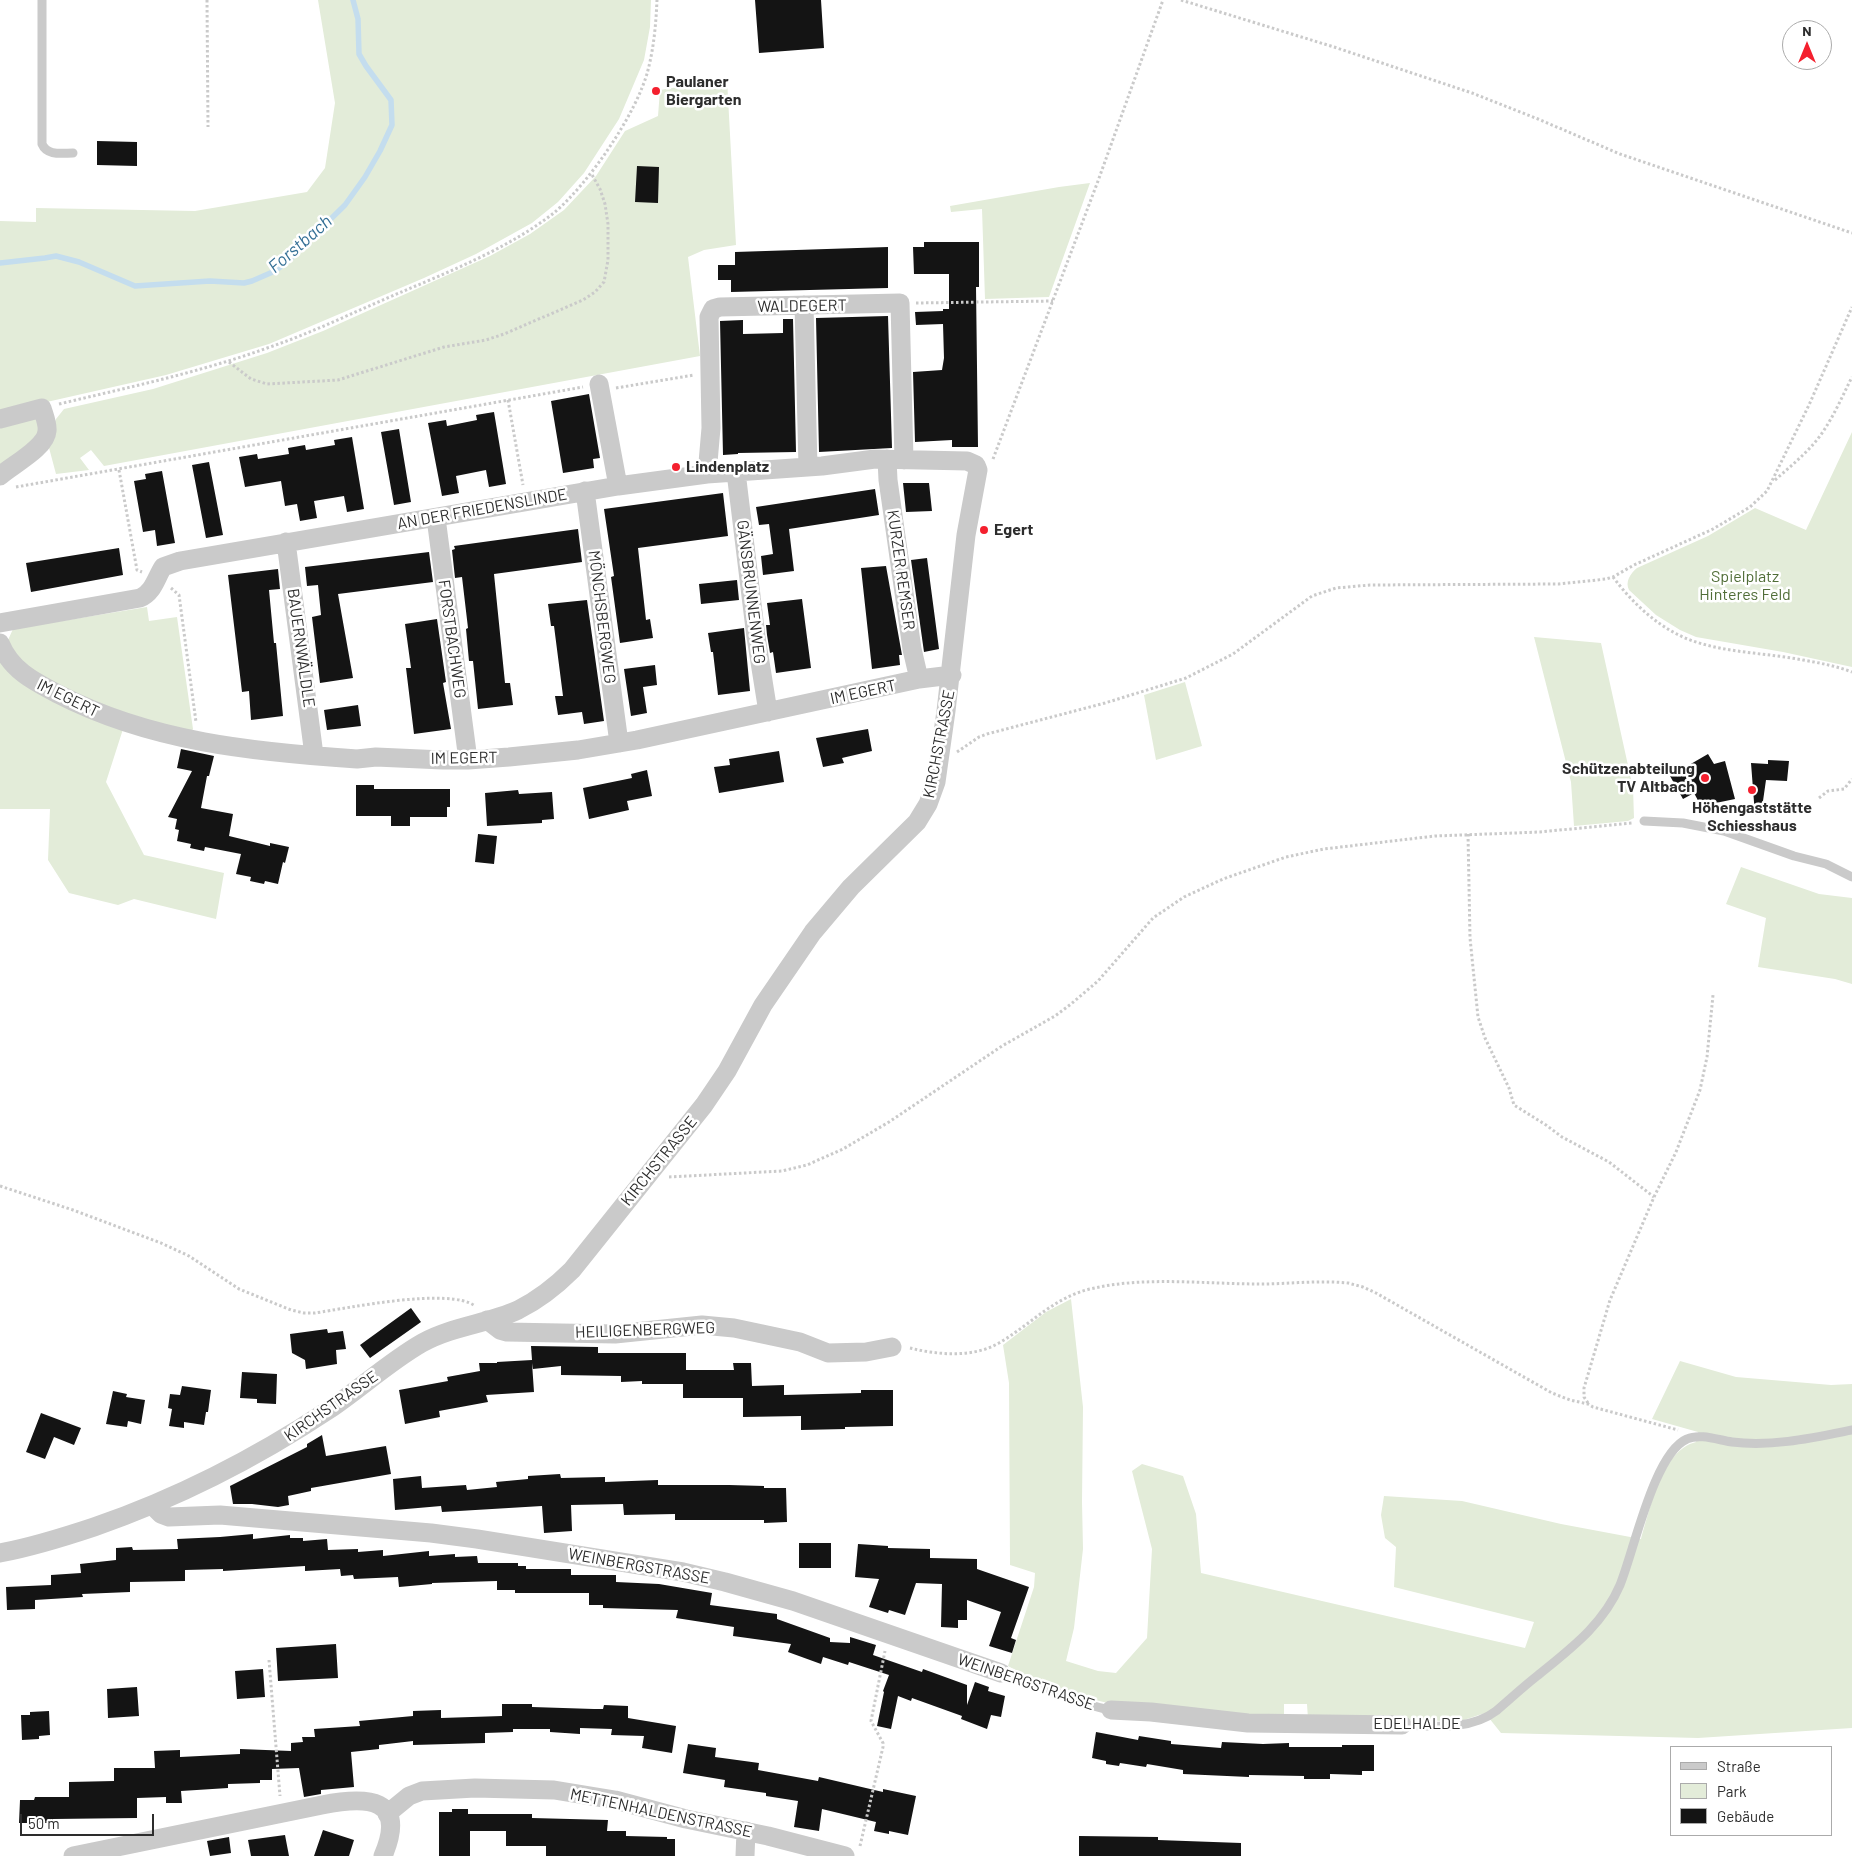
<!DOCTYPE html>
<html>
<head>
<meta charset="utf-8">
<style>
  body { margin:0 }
  #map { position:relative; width:1852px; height:1856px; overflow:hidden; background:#fff; font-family:Barlow,sans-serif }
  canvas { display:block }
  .legend { position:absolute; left:1670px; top:1746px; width:162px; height:90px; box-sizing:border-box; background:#fff; border:1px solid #ababab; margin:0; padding:6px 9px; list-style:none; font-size:15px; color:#2d2d2d }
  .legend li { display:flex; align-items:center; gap:10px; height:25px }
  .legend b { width:25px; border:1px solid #ababab }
  .north { position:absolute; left:1782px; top:20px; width:50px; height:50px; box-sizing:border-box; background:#fff; border:1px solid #ababab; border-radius:50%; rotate:0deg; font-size:14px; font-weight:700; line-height:20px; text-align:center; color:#2d2d2d }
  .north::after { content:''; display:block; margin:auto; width:18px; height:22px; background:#f4202e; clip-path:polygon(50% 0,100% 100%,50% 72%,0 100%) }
  .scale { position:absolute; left:20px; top:1814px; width:134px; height:22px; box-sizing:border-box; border:2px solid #2d2d2d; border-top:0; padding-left:6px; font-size:15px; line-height:18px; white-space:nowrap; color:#2d2d2d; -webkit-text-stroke:4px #fff; paint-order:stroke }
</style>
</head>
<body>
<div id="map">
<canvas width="1852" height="1856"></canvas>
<ul class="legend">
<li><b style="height:6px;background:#cacaca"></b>Straße</li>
<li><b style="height:14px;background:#e3ecd9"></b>Park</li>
<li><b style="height:14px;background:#141414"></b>Gebäude</li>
</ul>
<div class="north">N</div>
<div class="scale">50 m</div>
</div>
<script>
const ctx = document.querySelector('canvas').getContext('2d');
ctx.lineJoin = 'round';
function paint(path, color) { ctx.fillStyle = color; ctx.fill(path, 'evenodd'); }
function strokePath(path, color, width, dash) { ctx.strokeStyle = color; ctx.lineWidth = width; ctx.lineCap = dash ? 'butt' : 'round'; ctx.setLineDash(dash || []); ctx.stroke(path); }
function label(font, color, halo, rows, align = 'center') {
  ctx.font = font + ' Barlow,sans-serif'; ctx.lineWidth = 5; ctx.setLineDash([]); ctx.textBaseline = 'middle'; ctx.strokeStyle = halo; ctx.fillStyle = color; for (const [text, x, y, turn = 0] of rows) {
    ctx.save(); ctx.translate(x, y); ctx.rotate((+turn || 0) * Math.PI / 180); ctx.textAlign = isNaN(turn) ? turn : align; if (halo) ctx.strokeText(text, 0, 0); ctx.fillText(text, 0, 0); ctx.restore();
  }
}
const green = new Path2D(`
  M318,0H651L650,27L644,60L619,119L584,173L558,202L532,223L476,254L424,278L269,344L166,375L29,406L40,428L39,436L0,469V221L36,222V208L195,211L307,192L325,168L335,103Z
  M727,79L736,245L704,250L688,257L700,356L104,466L91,450L80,458L89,470L56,474L48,444L56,419L64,409L153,389L267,353L323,331L490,256L530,234L564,210L596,176L625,131L658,116L660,90Z
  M1090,183L1049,297L985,299L982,209L951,212L950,206L1059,187Z
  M1852,432V667L1783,652L1696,637L1680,630L1656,615L1629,590C1625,582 1630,574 1637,568L1708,536L1755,508L1806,530Z
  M147,607L149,621L177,617L193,729L190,734L70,695L15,658L8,640L13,629Z
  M1534,637L1601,643L1633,788L1634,818L1628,821L1574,826L1571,782Z
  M0,654L124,726L106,782L144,855L224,873L216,919L134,899L118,905L69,893L48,860L50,809H0Z
  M1185,682L1202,746L1156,760L1144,695Z
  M1741,867L1819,894L1852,898V984L1835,979L1758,967L1766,918L1726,904Z
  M1071,1299L1083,1407L1082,1502L1083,1549L1074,1628L1066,1661L1098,1671L1116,1673L1147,1638L1152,1549L1132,1471L1142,1464L1183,1476L1196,1514L1201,1573L1525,1648L1534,1622L1394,1587L1396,1547L1385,1538L1381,1515L1384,1496L1462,1501L1561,1524L1641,1539C1650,1509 1662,1450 1696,1442L1698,1432L1652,1419L1680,1361L1736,1377L1831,1385L1852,1384V1728L1698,1738L1501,1733L1485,1713L1464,1720L1450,1721L1308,1719L1307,1704H1284V1719L1116,1705L1083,1697L1017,1671L1008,1666L1034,1587L1035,1573L1010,1565L1009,1383L1003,1345L1046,1312Z`);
const stream = new Path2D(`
  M0,263L45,258L56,256L79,262L135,286L210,281L244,283L252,281L275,271L290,259L345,205L365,177L380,151L392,125L391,100L366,66L359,54L358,19L353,0`);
const building = new Path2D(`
  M755,0H821L824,48L759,53Z
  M97,141L137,142V166L97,165Z
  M637,166L659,167L658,203L635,202Z
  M924,242H979V287H976L978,447H952V440L915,442L913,372L942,370L944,358L943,324L916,325L915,312L943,311V309H949V274H914L913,247H924Z
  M888,247V288L731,292V280H718V265H735V252Z
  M888,316L892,448L819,452L816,318Z
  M783,319H793L796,452L738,453V454L723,455L720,321L743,320V334L783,333Z
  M589,394L600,458L593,459L594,468L563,473L551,401Z
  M494,412L506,484L489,487L486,470L456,476L459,493L442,496L428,423L446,420L447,426L477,420L476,415Z
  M399,429L411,502L394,505L381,432Z
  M352,437L364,509L347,512L344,496L314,501L317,518L300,521L297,504L285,506L281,481L245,487L239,457L257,454L258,459L289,454L288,448L305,445L306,450L335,445L334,440Z
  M209,462L223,535L206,538L192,465Z
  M162,471L175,543L157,546L155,530L143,532L134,481L146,479L145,474Z
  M903,483H929L932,511L906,512Z
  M875,489L879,515L789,529L794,571L763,575L761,556L773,554L769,524L759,525L756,507Z
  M723,493L728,536L638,548L646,620L650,619L653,638L620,643L611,577L614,576L604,509Z
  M578,529L582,562L494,574L505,683H510L513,705L478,709L473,661H469L466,629L468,628L462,577L455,578L452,550L455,549L454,546Z
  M119,548L123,575L31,592L26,563Z
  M429,552L433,582L338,594L353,678L320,683L312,617L321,615L318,585L307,586L305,567Z
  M927,558L939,649L924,652L911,560Z
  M886,566L902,655H899L900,665L872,669L861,568Z
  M278,569L280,589L269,590L274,643H276L283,716L251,720L249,691L242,692L228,575Z
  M737,580L739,600L701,604L699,584Z
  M802,599L811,668L776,673L773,652L770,653L767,635L766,625H770L767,603Z
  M587,600L604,721L584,724L582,712L558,715L555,696H563L554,626H551L548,604Z
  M437,619L446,682L443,683L451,729L414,734L406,668H411L405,624Z
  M744,628L750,691L718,695L713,652H711L708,633Z
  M655,665L657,685L643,687L647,713L631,716L624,669Z
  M358,705L361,726L327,730L324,710Z
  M868,729L872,751L842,758L844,763L823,767L816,738Z
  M181,749L214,756L209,776H207L201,808L233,814L229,836L270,846V843L289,847L285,863L283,862L278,884L265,881L264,884L250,881L251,877L236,874L241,854L205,847L204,851L190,848L191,844L177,841L179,830L175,829L177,819L168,817L192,771L177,768Z
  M779,751L784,782L719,793L714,767L730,765L729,759Z
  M1708,754L1714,764L1725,761L1735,799L1701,806L1694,793L1683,799L1670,776Z
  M1768,760L1789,761L1787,781L1766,780L1761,815H1755L1751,763L1768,764Z
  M647,770L652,796L627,801L629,810L589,819L583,788L632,778L631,774Z
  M356,785H374V789H450V807H447V817H410V826H391V816H356Z
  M518,790L519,794L552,792L554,819L542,820V823L487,826L485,793Z
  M478,834L497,836L494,864L475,862Z
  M411,1308L421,1322L370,1358L360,1345Z
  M327,1329L328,1333L343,1331L346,1349L336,1350L337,1364L306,1369L305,1360L292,1353L290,1334Z
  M531,1346L598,1347V1353H686V1370H734L733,1363H751L752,1386L784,1385V1395L861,1393V1390H893V1426L845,1427V1429L801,1430V1416L743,1417V1398H683V1384H642V1381L621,1382V1376L561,1375V1366L533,1369L532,1363L534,1392L486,1395L488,1402L439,1411L440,1417L405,1424L399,1390L448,1381L447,1377L480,1371L479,1363H497V1362L532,1360Z
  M242,1372L277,1374L276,1404L257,1403V1399L240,1398Z
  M182,1386L211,1390L208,1412H206L204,1425L184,1422V1428L169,1426L172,1409L168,1408L170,1394L180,1395Z
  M113,1391L127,1394L126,1397L145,1400L141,1424L128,1421L127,1427L106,1424Z
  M41,1413L81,1428L74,1445L54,1437L45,1459L26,1452Z
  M322,1435L326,1456L386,1446L391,1474L311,1488V1491L288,1496L289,1505L278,1507L252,1504H233L230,1486L307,1447V1444Z
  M560,1474L561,1478L605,1477V1482L658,1480V1485H729L764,1486V1488H786L787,1522L764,1523V1520H675V1514L624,1515L623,1504L571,1505L572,1531L544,1533L542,1506L442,1512L441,1506L395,1510L393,1479L421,1476L422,1488L466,1485L467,1490L497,1487L496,1482L528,1479V1476Z
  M253,1534V1539L290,1535V1538H303V1541L327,1539L328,1550L358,1549V1552L383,1550V1556L429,1551V1556L455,1554V1557L477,1556L478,1563H518V1566H526V1569H571V1575H616V1582L659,1584L712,1593L710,1605L777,1614V1619L830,1638V1642L850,1643V1637L876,1645L873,1655L922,1672L923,1669L967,1685V1705L975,1682L989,1687L988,1691L1005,1696L1001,1717L991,1715L987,1729L961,1719L962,1716L912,1698L911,1701L898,1696L891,1729L877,1726L884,1692L883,1691L889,1675L849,1662L848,1665L823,1657L821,1664L788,1652L791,1644L733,1636L734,1627L676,1618L678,1610L603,1608V1605H589V1593H515V1590H497V1581L432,1583V1584L399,1587L398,1577L354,1579L353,1575L341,1576L340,1569L305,1571V1566L223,1571V1569L185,1570V1581L130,1582V1592L82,1594L83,1597L35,1600V1609L7,1610L6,1587L51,1585V1575L81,1573L80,1564L116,1560V1548L132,1547L133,1550L178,1549L177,1539L220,1537Z
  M799,1543H831V1568H799Z
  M858,1544L888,1546V1548L930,1549V1558L977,1559V1569L1029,1587L1011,1638L1016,1640L1012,1653L989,1646L1001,1612L967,1600V1620H958V1628L941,1627L942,1584L916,1583L905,1615L889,1610L888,1613L869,1607L879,1579L855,1577Z
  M336,1644L338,1678L278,1681L276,1648Z
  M263,1669L265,1697L237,1699L235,1671Z
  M137,1687L139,1716L108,1718L107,1689Z
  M502,1704H532V1707L594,1709H603L604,1705L628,1706V1718L676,1726L672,1753L642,1748L644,1736L611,1735L612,1729L580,1728V1734L550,1732V1729H513V1732L485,1733V1743L413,1745V1741L379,1745V1749L351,1752L354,1787L321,1790V1794L304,1797L299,1768L272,1769V1780H260V1783L228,1784V1788L181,1791L182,1803H166V1797L137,1798V1818L53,1819V1823H19L20,1800H34L35,1797H69V1782L114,1781V1768H155L154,1751L180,1750V1757L240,1754V1749L291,1751V1743L303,1742L302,1737H315L314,1729L360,1726L359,1721L413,1716V1711L441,1710V1718L502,1716Z
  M49,1711L50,1735L39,1736V1739L22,1740L21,1715H30V1712Z
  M1096,1732L1138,1740L1139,1736L1171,1741V1744L1221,1748L1222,1742L1263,1744L1289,1743V1747H1342V1745H1374V1771H1362V1775L1330,1774V1779H1304V1776L1249,1775V1777L1183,1774V1770L1147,1764L1146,1767L1120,1763L1119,1766L1106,1764V1761L1092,1758Z
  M688,1744L716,1748L715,1757L759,1763L758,1770L818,1781L819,1777L883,1792V1789L916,1796L908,1835L889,1831V1834L874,1831L876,1822L822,1809L819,1831L794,1827L798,1801L766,1796V1793L724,1787L725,1780L683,1773Z
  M452,1809H468V1814H532V1818L608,1820L607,1831H626V1836L667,1837V1839H675V1856H546V1846H506V1831H470V1856H439V1812H452Z
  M323,1830L354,1840L349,1856H314Z
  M285,1835L289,1856H251L248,1840Z
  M1079,1836L1158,1837V1840L1241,1843V1856H1079Z
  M229,1837L231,1853L210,1856L207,1841Z`);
const path = new Path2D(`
  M207,0L208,127
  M1181,0L1334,47L1472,93L1538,119L1620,154L1852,233
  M916,303L1053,301
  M229,362L251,379L267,384L338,380L444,347L486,340L504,334L583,300L595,292L604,282L608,260V224L605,204L600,189L591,173
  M616,388L694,375
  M508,400L523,485
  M59,404C130,387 201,372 270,347C314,332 356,311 399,293C451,271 511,247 555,212C589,183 637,113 648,70C654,47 656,23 657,0
  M993,459L1098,181L1163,0
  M119,470L137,570L142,572
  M1775,480C1791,466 1807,453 1820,436C1833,418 1842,397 1852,377
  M16,487L583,387
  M1613,577C1633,604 1661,630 1693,641C1728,653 1767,653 1803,660C1820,663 1836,666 1852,672
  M171,588L179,595L196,722
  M957,752L979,737L987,734L1105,703L1186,678L1233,654L1312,596L1336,588L1370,585L1559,584L1606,579L1613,577L1634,565L1713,529L1750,507L1767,491L1809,405L1852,307
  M1819,798L1828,791L1844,789L1852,779
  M1468,834L1470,938L1478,1017L1485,1038L1509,1088L1514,1105L1546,1125L1562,1137L1609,1162L1654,1197
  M669,1177L782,1171L807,1165L843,1149L889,1122L1002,1046L1055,1016L1071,1004L1098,981L1153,918L1184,897L1223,879L1286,857L1324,849L1435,836L1540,832L1632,823
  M0,1186L73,1210L161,1243L189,1256L239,1289L291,1310L304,1313H315C348,1308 450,1287 475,1306
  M910,1348C938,1355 973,1358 999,1343C1030,1325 1053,1298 1090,1289C1144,1276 1204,1284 1260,1284C1289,1284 1319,1280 1348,1283L1363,1287L1376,1293L1552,1393L1570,1400L1588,1404L1593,1407L1678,1430
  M1588,1403L1584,1397V1388L1610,1300L1654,1197L1676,1152L1700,1090L1707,1057L1713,995
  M269,1660L280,1796
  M860,1846L883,1747V1743L871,1721L885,1651`);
const lane = new Path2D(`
  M42,0V144C47,156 62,153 73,153
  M1644,821L1683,823L1724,831L1794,856L1826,864L1852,877
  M1001,1673C1039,1680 1072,1703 1111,1710
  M1402,1725C1433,1726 1470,1731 1496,1711C1510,1699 1523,1687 1537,1676C1570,1649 1603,1625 1620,1585C1634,1551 1654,1453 1687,1439C1700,1433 1718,1440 1732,1442C1772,1447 1812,1438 1852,1430`);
const street = new Path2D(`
  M804,305L808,467
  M599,384L618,486
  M0,419L42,408C44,415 48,424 47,431C46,448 12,465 0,476
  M887,459L888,480L912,649L919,679
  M736,472L756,637L768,712
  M707,474L711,428L709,317L713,309L720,307L900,303L904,460
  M585,491L619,743
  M436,518L468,760
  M286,542L314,755
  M0,623L140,598C153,593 156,578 163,567L180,561L618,486L707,474L822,466L875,459L967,461L976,465L978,470L966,535L946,711L936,782L928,804L917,822L851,887L813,932L763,1005L727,1071L704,1105L572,1270C556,1286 538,1300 518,1310C487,1324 453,1326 422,1343C389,1362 361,1388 330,1409C256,1458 178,1498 94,1527C64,1537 32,1547 0,1553
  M0,643C11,670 33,681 58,694C151,742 254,752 357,759L376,757L443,760H468L509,757L578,750L637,740L919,679L952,675
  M487,1320L500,1330L507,1332L615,1334L702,1325L734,1328L800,1342L828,1353L866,1352L892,1347
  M152,1505L161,1514L169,1517L220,1515L431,1533L477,1539L683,1572L725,1582L793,1601L1001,1673
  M1111,1710L1151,1712L1248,1723L1402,1725
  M387,1814L409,1796L422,1791L475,1788L554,1790L615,1800L686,1819L768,1836L845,1856
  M73,1856L322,1805C367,1796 408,1797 383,1856
  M745,1856L746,1831`);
const markers = [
  [656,91,5,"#f4202e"],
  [676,467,5,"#f4202e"],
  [984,530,5,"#f4202e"],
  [1705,778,5,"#f4202e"],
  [1752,790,5,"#f4202e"]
];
const poiNames = [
  ["Paulaner",666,82],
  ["Biergarten",666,100],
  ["Lindenplatz",686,467],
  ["Egert",994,530],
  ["Schützenabteilung",1695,769,"right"],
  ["TV Altbach",1695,787,"right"],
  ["Höhengaststätte",1752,808,"center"],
  ["Schiesshaus",1752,826,"center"]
];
const streetNames = [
  ["WALDEGERT",802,306,-1],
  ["AN DER FRIEDENSLINDE",482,509,-10],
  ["KURZER REMSER",901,570,82],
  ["GÄNSBRUNNENWEG",751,592,83],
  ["MÖNCHSBERGWEG",602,617,83],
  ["FORSTBACHWEG",452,639,82],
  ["BAUERNWÄLDLE",301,648,82],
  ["IM EGERT",863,692,-12],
  ["IM EGERT",68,698,26],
  ["KIRCHSTRASSE",939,744,-79],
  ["IM EGERT",464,758,-1],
  ["KIRCHSTRASSE",659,1161,-51],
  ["HEILIGENBERGWEG",645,1330,-2],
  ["KIRCHSTRASSE",331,1406,-35],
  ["WEINBERGSTRASSE",639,1566,10],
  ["WEINBERGSTRASSE",1026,1682,19],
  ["EDELHALDE",1417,1724],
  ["METTENHALDENSTRASSE",661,1813,12]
];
const parkNames = [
  ["Spielplatz",1745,577],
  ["Hinteres Feld",1745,595]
];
const waterNames = [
  ["Forstbach",300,244,-41]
];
paint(green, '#e3ecd9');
strokePath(stream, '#c4ddee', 5.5);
paint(building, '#141414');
strokePath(path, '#cacaca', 3, [2.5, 2.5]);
strokePath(lane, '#cacaca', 9);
strokePath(street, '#cacaca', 19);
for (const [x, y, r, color] of markers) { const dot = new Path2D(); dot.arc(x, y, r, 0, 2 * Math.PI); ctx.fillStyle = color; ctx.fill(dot); strokePath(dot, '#fff', 2); }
label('bold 16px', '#2d2d2d', '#fff', poiNames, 'left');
label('16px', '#2d2d2d', '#fff', streetNames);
label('16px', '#506d37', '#fff', parkNames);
label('italic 18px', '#357096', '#fff', waterNames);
</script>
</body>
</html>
